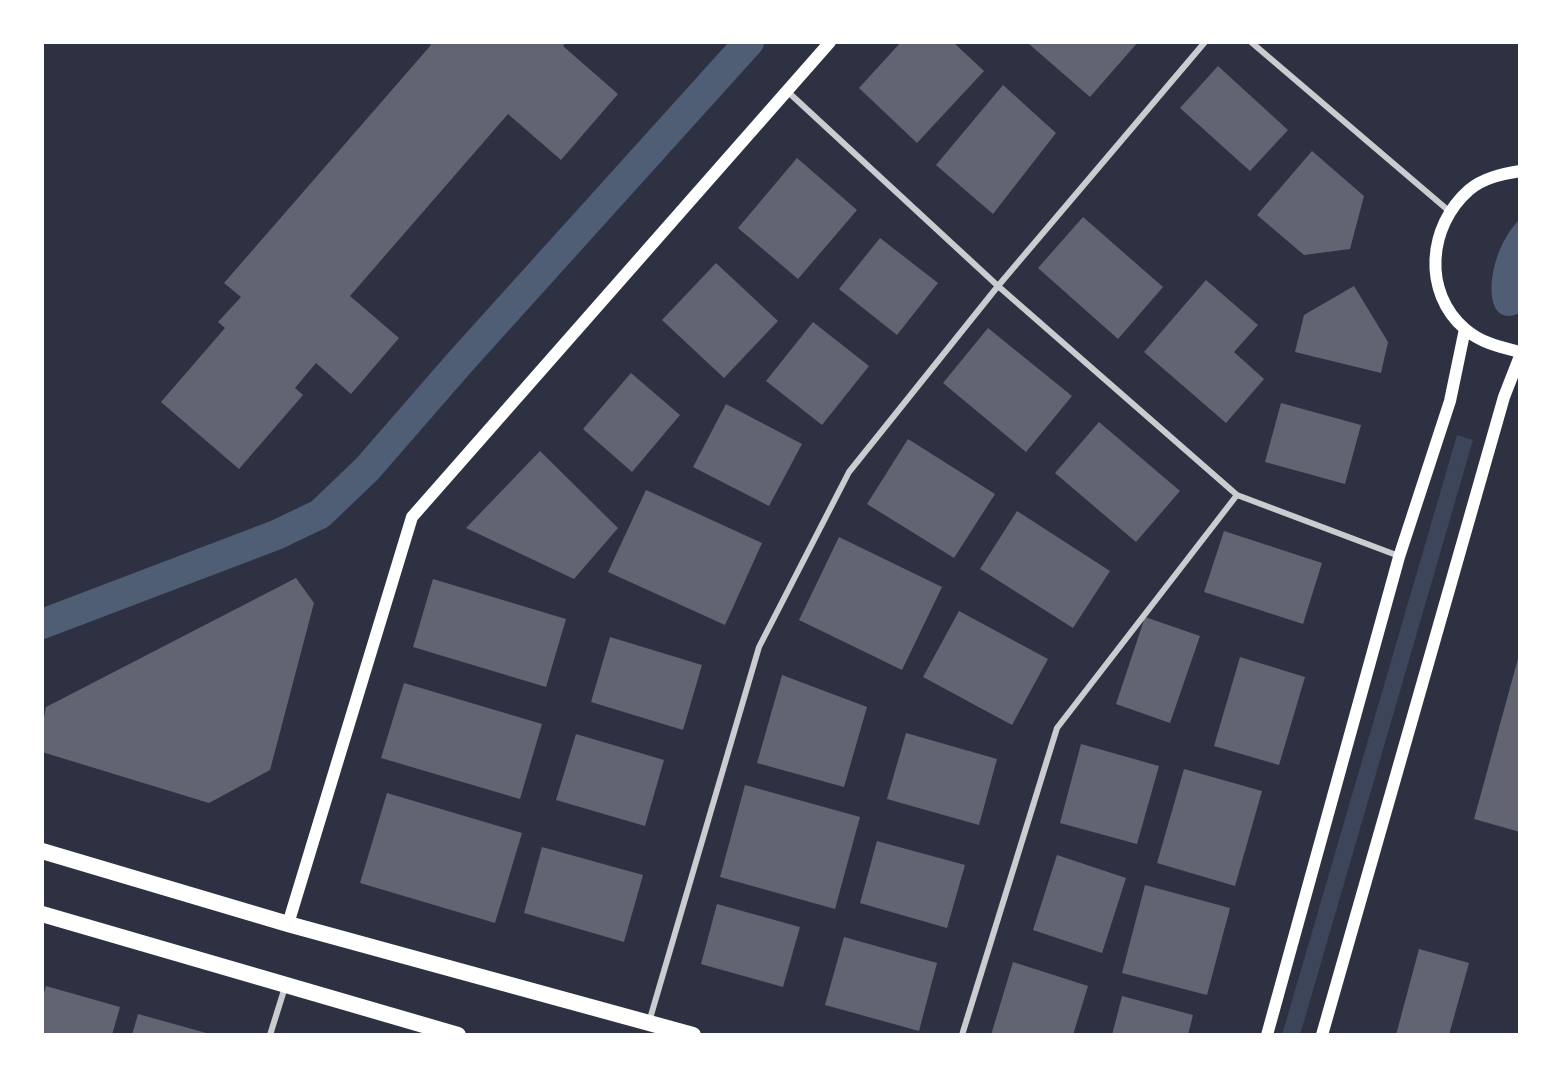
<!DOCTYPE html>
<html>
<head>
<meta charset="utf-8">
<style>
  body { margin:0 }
  #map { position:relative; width:1562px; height:1077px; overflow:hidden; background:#2d3142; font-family:"Fira Sans Condensed",sans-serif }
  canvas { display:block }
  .frame { position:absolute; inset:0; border:44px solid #fff; pointer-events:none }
</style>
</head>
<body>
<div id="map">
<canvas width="1562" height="1077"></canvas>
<div class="frame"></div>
</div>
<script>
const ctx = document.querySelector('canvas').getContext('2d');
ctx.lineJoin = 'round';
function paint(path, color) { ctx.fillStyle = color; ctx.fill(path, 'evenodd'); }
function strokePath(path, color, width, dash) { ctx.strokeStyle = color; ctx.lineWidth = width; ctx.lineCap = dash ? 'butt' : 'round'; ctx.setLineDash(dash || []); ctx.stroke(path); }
const green = new Path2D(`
  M1457,435L1473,440L1300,1035H1282Z`);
const water = new Path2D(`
  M1520,219V313C1489,327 1489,288 1494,268C1498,250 1507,232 1520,219Z`);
const canal = new Path2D(`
  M42,624L276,535L320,514L367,469L461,361L749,42`);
const building = new Path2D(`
  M428,42H566L563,46L618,94L561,160L508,114L350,296L399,338L351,394L316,363L295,388L303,395L239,469L161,402L225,328L218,322L241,297L224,283L431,45Z
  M901,42H953L984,71L917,143L859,88Z
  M1031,42H1138L1090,97L1029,44Z
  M1218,66L1288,130L1250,171L1180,108Z
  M1003,85L1056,133L993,214L936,165Z
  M1312,151L1364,196L1350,249L1304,255L1257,215Z
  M797,158L857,210L798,279L738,228Z
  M1083,217L1163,287L1118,339L1038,268Z
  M880,238L938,283L897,335L839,289Z
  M716,263L778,321L724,378L662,320Z
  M1206,280L1258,325L1234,352L1264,379L1226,423L1144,352Z
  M1354,286L1388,342L1381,373L1295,352L1304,315Z
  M813,322L869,366L822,425L766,381Z
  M988,328L1072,396L1026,452L943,383Z
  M631,373L680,415L632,472L583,429Z
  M1281,403L1361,425L1345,484L1265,462Z
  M726,404L802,444L769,506L693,467Z
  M1099,422L1180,491L1136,542L1055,473Z
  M908,439L995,494L954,558L867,504Z
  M540,451L618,528L574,579L466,528Z
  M646,490L762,543L725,625L608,572Z
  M1017,511L1110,571L1073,628L980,569Z
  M1224,531L1322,563L1303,624L1204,592Z
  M839,537L942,587L902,670L799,620Z
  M296,578L314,603L270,770L209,803L42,752V728L46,707Z
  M433,579L566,619L546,687L413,647Z
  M959,611L1048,659L1012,725L923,677Z
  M1145,617L1200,636L1170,723L1116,704Z
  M610,637L702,665L683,730L591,702Z
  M1519,655H1520V832L1474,819Z
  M1240,657L1305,677L1279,765L1214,746Z
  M782,675L867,707L844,787L757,763Z
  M404,683L542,724L520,799L381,758Z
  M906,733L997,759L979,825L887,799Z
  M576,734L664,760L645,826L556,800Z
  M1081,744L1159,766L1137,844L1060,823Z
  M1184,769L1262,791L1235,886L1157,863Z
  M745,785L860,817L835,909L720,877Z
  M387,793L522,833L495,923L360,883Z
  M877,841L965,865L947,928L860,903Z
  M542,847L643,875L624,942L524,913Z
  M1057,855L1126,878L1102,953L1033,930Z
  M1145,885L1230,908L1207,995L1122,973Z
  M717,904L800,927L783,987L701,964Z
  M844,937L937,963L919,1031L825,1005Z
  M1419,949L1469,963L1449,1035H1396Z
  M1013,962L1088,986L1073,1035H991Z
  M46,986L120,1007L112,1035H42V1000Z
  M1122,996L1193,1015L1188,1035H1112Z
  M138,1014L210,1034V1035H132Z`);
const minor = new Path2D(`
  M1251,42L1449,211
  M787,91L998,286L1237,495L1399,556
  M649,1022L759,647L849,472L998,286L1205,42
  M270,1035L285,987
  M962,1035L1057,728L1237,495`);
const secondary = new Path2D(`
  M1520,171C1502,174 1483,178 1469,190C1428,226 1422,292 1465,329C1481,343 1500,347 1520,352
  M288,924L412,517L830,42
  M1267,1035L1399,557L1450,401L1465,329
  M1322,1035L1504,397L1520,356`);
const trunk = new Path2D(`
  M42,851L288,924L693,1035
  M42,914L458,1035`);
paint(green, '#3c4559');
paint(water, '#4f5d75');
strokePath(canal, '#4f5d75', 30);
paint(building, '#626471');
strokePath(minor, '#caccd0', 6);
strokePath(secondary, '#fff', 12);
strokePath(trunk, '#fff', 16);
</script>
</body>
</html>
